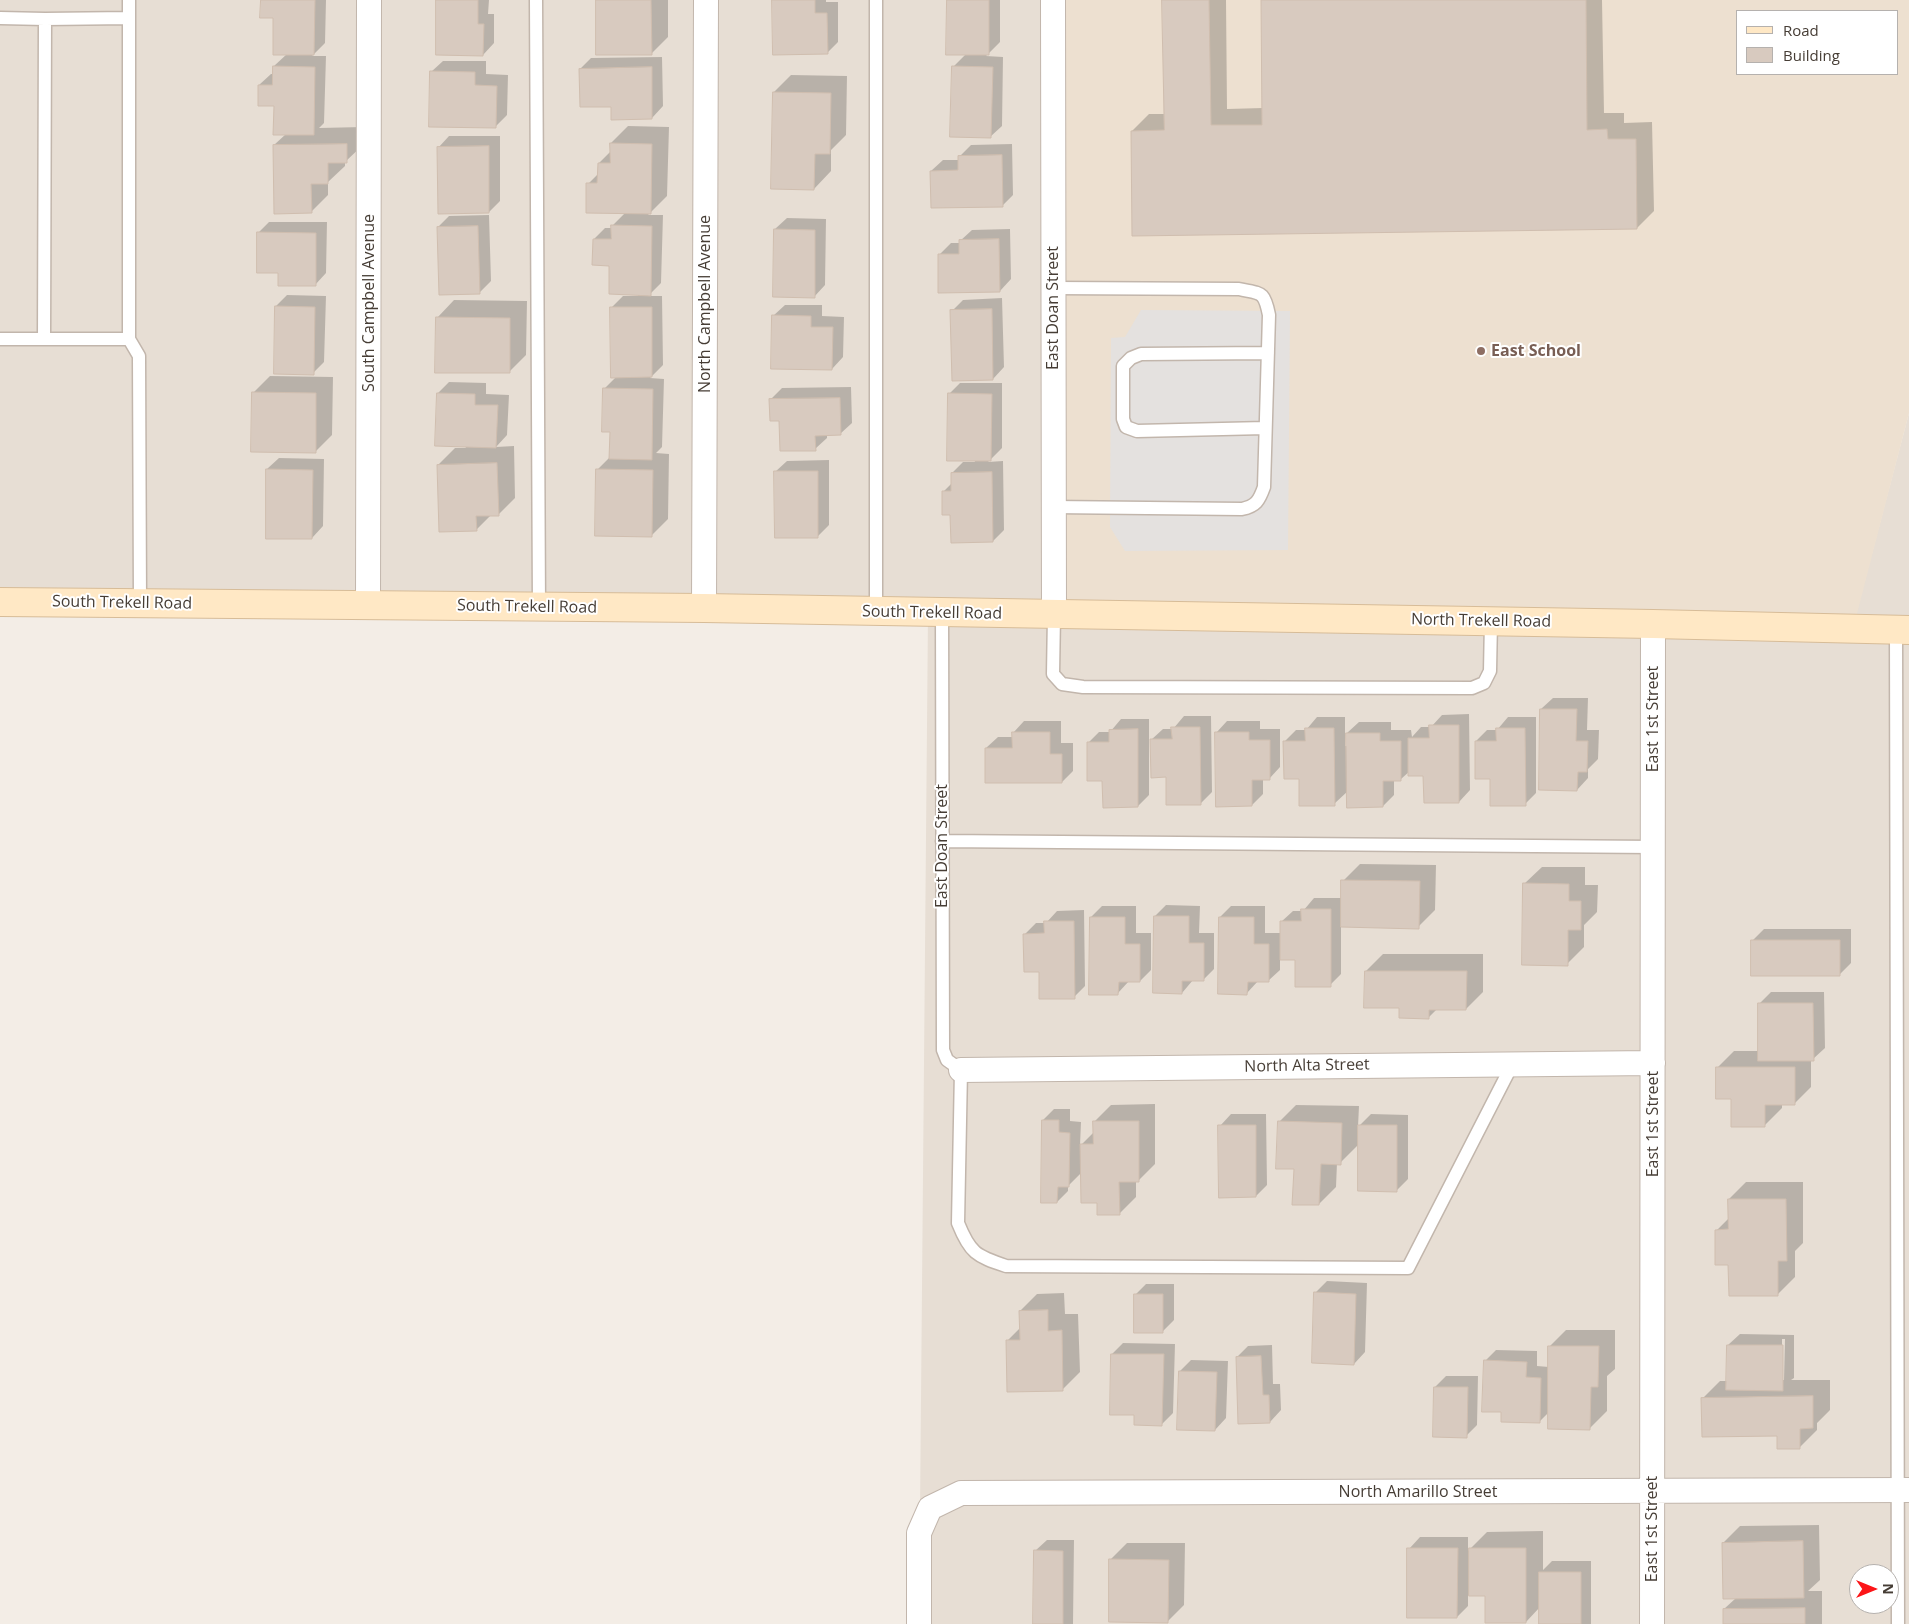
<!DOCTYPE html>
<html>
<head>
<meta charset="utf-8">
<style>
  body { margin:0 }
  #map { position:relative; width:1909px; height:1624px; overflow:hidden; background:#f3ede6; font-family:"Open Sans",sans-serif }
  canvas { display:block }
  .legend { position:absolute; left:1736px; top:10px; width:162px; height:65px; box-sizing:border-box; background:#fff; border:1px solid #b5b1ae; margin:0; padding:6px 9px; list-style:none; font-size:15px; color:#463d35 }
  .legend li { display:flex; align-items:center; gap:10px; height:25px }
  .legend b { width:25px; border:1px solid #b5b1ae }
  .north { position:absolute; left:1849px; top:1564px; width:50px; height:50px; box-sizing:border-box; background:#fff; border:1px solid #b5b1ae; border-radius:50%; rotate:90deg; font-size:14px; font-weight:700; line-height:20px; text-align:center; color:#463d35 }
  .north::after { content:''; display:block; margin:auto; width:18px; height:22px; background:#fc1518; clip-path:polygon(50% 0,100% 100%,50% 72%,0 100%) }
</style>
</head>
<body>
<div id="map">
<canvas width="1909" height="1624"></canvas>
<ul class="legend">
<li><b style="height:6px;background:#ffe8c5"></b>Road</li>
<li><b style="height:14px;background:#d8cabf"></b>Building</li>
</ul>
<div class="north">N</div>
</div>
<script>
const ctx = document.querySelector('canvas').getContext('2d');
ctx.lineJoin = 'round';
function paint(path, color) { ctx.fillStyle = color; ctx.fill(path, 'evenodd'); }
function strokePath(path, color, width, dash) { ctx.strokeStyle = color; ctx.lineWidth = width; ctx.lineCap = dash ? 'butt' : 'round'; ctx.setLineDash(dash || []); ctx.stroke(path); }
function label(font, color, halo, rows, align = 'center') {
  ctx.font = font + ' "Open Sans",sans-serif'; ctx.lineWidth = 4; ctx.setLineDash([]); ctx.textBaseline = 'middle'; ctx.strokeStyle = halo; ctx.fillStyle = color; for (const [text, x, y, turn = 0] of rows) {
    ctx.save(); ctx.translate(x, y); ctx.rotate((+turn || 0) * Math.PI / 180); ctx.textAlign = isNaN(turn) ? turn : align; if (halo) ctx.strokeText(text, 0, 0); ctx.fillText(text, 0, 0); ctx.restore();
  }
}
const residential = new Path2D(`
  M0,0H1053L1852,629L1909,413V1624H919L928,613L0,602ZM1859,1574H1889V1604H1859Z`);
const education = new Path2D(`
  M1053,0H1909V413L1853,629L1054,615ZM1738,11H1898V74H1738Z`);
const parking = new Path2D(`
  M1141,310L1290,311L1288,550L1125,551L1110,527L1111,338L1125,337Z`);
const shadow = new Path2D(`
  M262,0H326L325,43L312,56H326L324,123L319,128L363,127L364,144L345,162V166L328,182V195L311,212L274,145L286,134L275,105L259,85L271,74H274V66L287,54L274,17Z
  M438,0H489L488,14H494V43L483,55Z
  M597,0H668V37L651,54Z
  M773,0H826V2H838V42L827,53Z
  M948,0H1000V42L986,56L1003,57L1002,126L990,137L953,67L966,54Z
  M1164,0H1226L1227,109L1263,108L1262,0H1602L1604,113H1624V123L1652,122L1654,211L1637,228L1132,131L1149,114H1165Z
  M662,57L663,106L652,118L612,106L580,69L591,58Z
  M443,61H486V74L508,75L507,115L496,126L431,72Z
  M791,75L847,76L846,135L831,150V171L814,189L774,92Z
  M628,126L669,127L667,196L648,215H663L661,283L648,296H662L663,365L650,378L664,379L662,447L656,453L669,454L668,519L651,536L598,469L610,457L611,431L604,389L616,377L611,308L623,296H638V294L610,265L594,239L605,228H612V226L625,213L588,184L599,173V163L611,151V143Z
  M449,136H500V201L489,212L438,148Z
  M1012,144L1013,195L1002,206L931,171L943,160H960V156L971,145Z
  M489,215L491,281L479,293L438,227L449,216Z
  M787,218L826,219L825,285L814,297L775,229Z
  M269,222H327L326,273L315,285L280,272L258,233Z
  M1010,229L1011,279L1000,291L939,255L951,243H960V241L972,230Z
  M287,295L326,296L324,362L313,373L276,306Z
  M1002,298L1004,367L993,379L952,311L963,300Z
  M454,300L527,301L526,355L509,372L437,318Z
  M785,305H822V316L844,317L843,357L832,369L773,316Z
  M270,376L333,377L332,435L315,452L253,393Z
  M449,382L486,383V394L509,395L507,435L496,447L514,446L515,498L498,515H491L476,530L438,465L455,448H466L438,393Z
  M960,383H1002V448L988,462L1003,461L1004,530L993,541L951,513L943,492L952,483V473L963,462H975L949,394Z
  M851,387L852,423L840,434H827V438L815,449L780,420L771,399L782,388Z
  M279,458L324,459L323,526L312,538L267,469Z
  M829,460V525L818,536L775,472L787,461Z
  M1553,698H1588L1587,730H1599L1598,759L1588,769V778L1577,790L1541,709Z
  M1469,714L1470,790L1459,802L1425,775L1410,771L1401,779H1394V795L1383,806L1348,791L1334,804L1300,778L1285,741L1296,730H1306L1317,717H1345V746H1347V733L1359,722H1391V730H1411L1412,737L1421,727H1431L1442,715Z
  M1184,716H1211L1212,792L1201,803L1167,776L1151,740L1163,729H1173Z
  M1508,717H1536V793L1525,804L1476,741L1487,730H1497Z
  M1121,719H1149V795L1138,806L1104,779L1088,743L1099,732H1110Z
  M1024,721H1061V743H1073V771L1062,782L986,748L998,737H1013V733Z
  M1227,721H1260V729H1280V767L1269,779H1263V794L1252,805L1216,733Z
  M1360,864L1436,865L1435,910L1418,927L1341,926V974L1330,985L1296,958H1280V970L1268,981H1258L1247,993L1220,917L1231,906H1265V933H1281V922L1293,911H1303L1314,898H1342L1343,881Z
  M1542,867H1585V885H1598L1597,912L1584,925V947L1567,964L1524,884Z
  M1166,905L1200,906L1199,933H1214V969L1203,980H1193L1182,993L1155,916Z
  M1102,906H1136V933H1151V970L1140,981H1129L1118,993L1091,917Z
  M1084,910L1085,986L1074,997L1040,971L1025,934L1036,923H1046L1057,911Z
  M1764,929H1851V963L1839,975L1753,940Z
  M1383,954H1483V992L1466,1009H1437L1428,1018L1400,1006L1366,971Z
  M1771,992H1824L1825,1048L1813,1059H1811V1087L1794,1104H1782V1108L1765,1125L1732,1098L1717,1068L1734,1051H1760V1003Z
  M1155,1104V1164L1138,1181H1136V1197L1119,1214L1098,1201L1082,1172L1068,1186V1191L1057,1202L1043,1120L1054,1109H1070V1121L1081,1122L1080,1146L1094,1132V1122L1111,1105Z
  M1296,1105L1359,1106L1358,1127L1371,1114L1408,1115V1179L1396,1191L1359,1144L1340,1163H1337L1336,1187L1319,1204L1295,1168L1279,1122Z
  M1231,1114H1266L1267,1185L1256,1196L1220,1126Z
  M1746,1182H1803V1243L1795,1251V1277L1778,1294L1729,1264L1717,1230L1729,1218V1199Z
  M1327,1281L1367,1283L1365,1352L1354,1364L1315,1293Z
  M1146,1284H1174V1320L1163,1331L1135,1295Z
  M1064,1293L1065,1314H1078L1080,1372L1063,1389L1007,1341L1021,1327L1020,1311L1037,1294Z
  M1566,1330H1615V1369L1607,1376V1411L1590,1428L1549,1412L1539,1422L1502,1411L1485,1361L1496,1350L1537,1351V1366L1549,1367V1347Z
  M1740,1334L1794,1335V1378L1791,1380H1830V1410L1817,1423V1430L1800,1447L1778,1435L1703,1398L1720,1381H1728V1345ZM1782,1339H1785L1784,1380H1782Z
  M1123,1343L1175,1344L1173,1413L1162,1424L1136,1414L1112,1354Z
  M1272,1345L1273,1384H1280L1281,1410L1270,1422L1237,1357L1248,1346Z
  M1191,1360L1228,1361L1226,1418L1215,1430L1180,1371Z
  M1446,1376H1478L1477,1425L1466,1436L1435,1387Z
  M1819,1525L1820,1580L1808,1591H1822V1624H1725L1724,1609L1736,1598L1723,1543L1740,1526Z
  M1543,1531V1570L1552,1561H1591V1624H1540V1607L1526,1622L1486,1595H1468V1606L1457,1617L1409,1549L1420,1537H1468V1551L1487,1532Z
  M1047,1540H1074L1073,1624H1035V1551Z
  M1127,1543H1185L1184,1605L1167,1622L1110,1560Z`);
const building = new Path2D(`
  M261,0H315L314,55H273V18H260Z
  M436,0H478V24H484L483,56L436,55Z
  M596,0H651L652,55H596Z
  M772,0H815V13H827L828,54L773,55Z
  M947,0H989V55H946Z
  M1162,0H1209L1211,125H1262L1261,0H1586L1587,130L1607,129L1608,139H1636L1637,229L1132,236L1131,131L1164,130Z
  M273,66L315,67L314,135H273L274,106H258V85H272Z
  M952,66L993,67L991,138L950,137Z
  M652,67V119L611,120V107H580L579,69Z
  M430,71L475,72V85L497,86L496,128L429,127Z
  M773,92L831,93L830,154H815L814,190L771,189Z
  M610,143L652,144L651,214L586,213V183H597L598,163H610Z
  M347,144V163H328V184H311L312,213L274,214L273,145Z
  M489,146V213L438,214L437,147Z
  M1002,155L1003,207L931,208L930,171L958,170V156Z
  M611,225L652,226L651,296L609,294V266L592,265L593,239H611Z
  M478,226L480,294L439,295L437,227Z
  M774,229L815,230V298L773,297Z
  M257,232L316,233V286H278V273H257Z
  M999,239L1000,292L938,293V254H959V240Z
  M275,306L315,307L314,375L274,374Z
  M610,307H652V377L611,378Z
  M992,309L993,380L952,381L950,310Z
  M772,315L811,316V327H833L832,370L771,369Z
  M436,317L510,318V373H435Z
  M603,388L653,389L652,460L609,459L610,432H602Z
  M252,392L316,393V453L251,452Z
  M437,393L475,394V405H498L496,448L435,446Z
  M948,393L992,394L991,461H947Z
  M840,398L841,435L815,436L816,451H780L779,421H770L769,399Z
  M497,463L499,516H476L477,531L439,532L437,465Z
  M266,469L313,470L312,539H266Z
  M596,469L653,470L652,537L595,536Z
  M774,471H818V538H775Z
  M992,472L993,542L951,543L950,515H942V491H951V473Z
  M1540,709H1577L1576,741H1588L1587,772H1578L1577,791L1539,790Z
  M1429,725H1459V803H1424L1423,776H1408V738H1429Z
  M1171,727H1200L1201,805H1166V777L1151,778L1150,739H1172Z
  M1305,728H1334L1335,806H1299V779H1284L1283,741H1305Z
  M1496,728H1525L1526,806H1490V779H1475V741H1496Z
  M1138,729V807L1103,808L1102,781H1087V742H1109V730Z
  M1012,732H1050V754H1062V783H985V748H1012Z
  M1215,732H1249V740H1270V780H1252V806L1216,807Z
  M1346,733H1380V741H1401V781H1383V807L1347,808Z
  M1341,880L1420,881L1419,929L1341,927Z
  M1523,883L1569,884V901H1581V930H1568V966L1522,965Z
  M1301,909H1331V987H1295V960H1280V921H1301Z
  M1154,916H1189V943H1204V981H1182V994L1153,993Z
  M1090,917H1125V944H1140V982H1119L1118,995H1089Z
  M1219,917H1254V944H1269V982H1248L1247,995L1218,994Z
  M1044,921H1074L1075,999H1039V972H1024L1023,934L1044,933Z
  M1751,940H1840V976H1751Z
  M1365,971H1467L1466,1010H1429V1019L1399,1018V1008H1364Z
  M1758,1003H1813L1814,1061H1758Z
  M1716,1067H1795V1105H1765V1127H1731V1099H1716Z
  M1042,1120H1059V1132L1070,1133L1069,1187H1058L1057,1203H1041Z
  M1093,1121H1139V1182H1119L1120,1215H1097V1203H1081L1080,1144H1093Z
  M1278,1121L1342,1123L1341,1165L1321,1164L1319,1205H1292L1294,1169H1276Z
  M1218,1125H1256V1197L1219,1198Z
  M1358,1125H1397V1192L1358,1191Z
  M1728,1199H1786L1787,1261H1778V1296H1729L1728,1265H1715V1230L1728,1229Z
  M1314,1292L1356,1294L1354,1365L1312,1363Z
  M1134,1294H1163V1333H1134Z
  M1048,1310V1331L1062,1330L1063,1391L1007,1392L1006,1340H1020L1019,1311Z
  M1727,1345H1783V1391L1726,1390Z
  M1548,1346H1599L1598,1387H1591L1590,1430L1548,1429Z
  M1111,1354H1164L1162,1426L1134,1425V1415H1110Z
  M1261,1356L1263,1395H1269L1270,1423L1238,1424L1236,1357Z
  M1484,1360L1527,1362L1526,1377L1541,1378L1540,1423L1501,1422V1412H1482Z
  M1179,1371L1217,1372L1215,1431L1177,1430Z
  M1434,1387H1468L1467,1438L1433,1437Z
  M1813,1396V1428L1800,1429V1449H1777V1436L1702,1437L1701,1398Z
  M1803,1541L1804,1598L1723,1599L1722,1543Z
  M1407,1548H1458L1457,1618H1407Z
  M1469,1548H1526V1623H1485V1596H1469Z
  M1034,1550L1063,1551V1624H1033Z
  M1109,1559L1169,1560L1168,1623L1109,1622Z
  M1539,1572H1581V1624H1539Z
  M1805,1608V1624H1723V1609Z`);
const lane = new Path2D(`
  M536,0L539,607
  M876,0V612
  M0,18L45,19L44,339
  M45,19L129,18
  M1053,288L1239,289C1261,294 1264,290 1269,315L1264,487C1259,501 1256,506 1242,509L1053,507
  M0,339H129V0
  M129,339L139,356L140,603
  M1265,428L1137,431L1126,427L1123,419V366L1131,358L1141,354L1268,353
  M942,613L943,1050L947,1060L961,1070L958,1223C970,1253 976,1256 1006,1266L1408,1268L1512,1065
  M1054,615L1053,674L1062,684L1083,687L1472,688L1484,683L1490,671L1491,621
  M1896,630L1898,1624
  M942,841L1653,847`);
const street = new Path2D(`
  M1053,0L1054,615
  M368,605L369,0
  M704,608L706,0
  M961,1070L1653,1063
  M919,1624V1533L930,1508L961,1493L1909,1490
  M1652,1624L1653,624`);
const secondary = new Path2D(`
  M0,602L704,608L1653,624L1909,630`);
const markers = [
  [1481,351,5,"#8d6e63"]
];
const streetNames = [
  ["South Campbell Avenue",369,303,-90],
  ["North Campbell Avenue",705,304,-90],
  ["East Doan Street",1053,308,-90],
  ["South Trekell Road",122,603,1],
  ["South Trekell Road",527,607,1],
  ["South Trekell Road",932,613,1],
  ["North Trekell Road",1481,621,1],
  ["East 1st Street",1653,719,-90],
  ["East Doan Street",942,846,-90],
  ["North Alta Street",1307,1066,-1],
  ["East 1st Street",1653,1124,-90],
  ["North Amarillo Street",1418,1492],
  ["East 1st Street",1652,1529,-90]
];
const educationNames = [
  ["East School",1491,351]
];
paint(residential, '#e7ded4');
paint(education, '#ede0d0');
paint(parking, '#e4e1df');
paint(shadow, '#0003');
paint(building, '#d8cabf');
strokePath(building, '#d0beaf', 1);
strokePath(lane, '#c2b6ac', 15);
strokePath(street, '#c2b6ac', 26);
strokePath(secondary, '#d7bc98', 30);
strokePath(lane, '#fff', 12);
strokePath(street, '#fff', 24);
strokePath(secondary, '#ffe8c5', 28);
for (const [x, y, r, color] of markers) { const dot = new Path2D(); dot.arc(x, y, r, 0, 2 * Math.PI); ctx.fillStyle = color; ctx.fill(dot); strokePath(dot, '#fff', 2); }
label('16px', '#463d35', '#fff', streetNames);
label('bold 16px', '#785e54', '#fff', educationNames, 'left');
</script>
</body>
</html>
